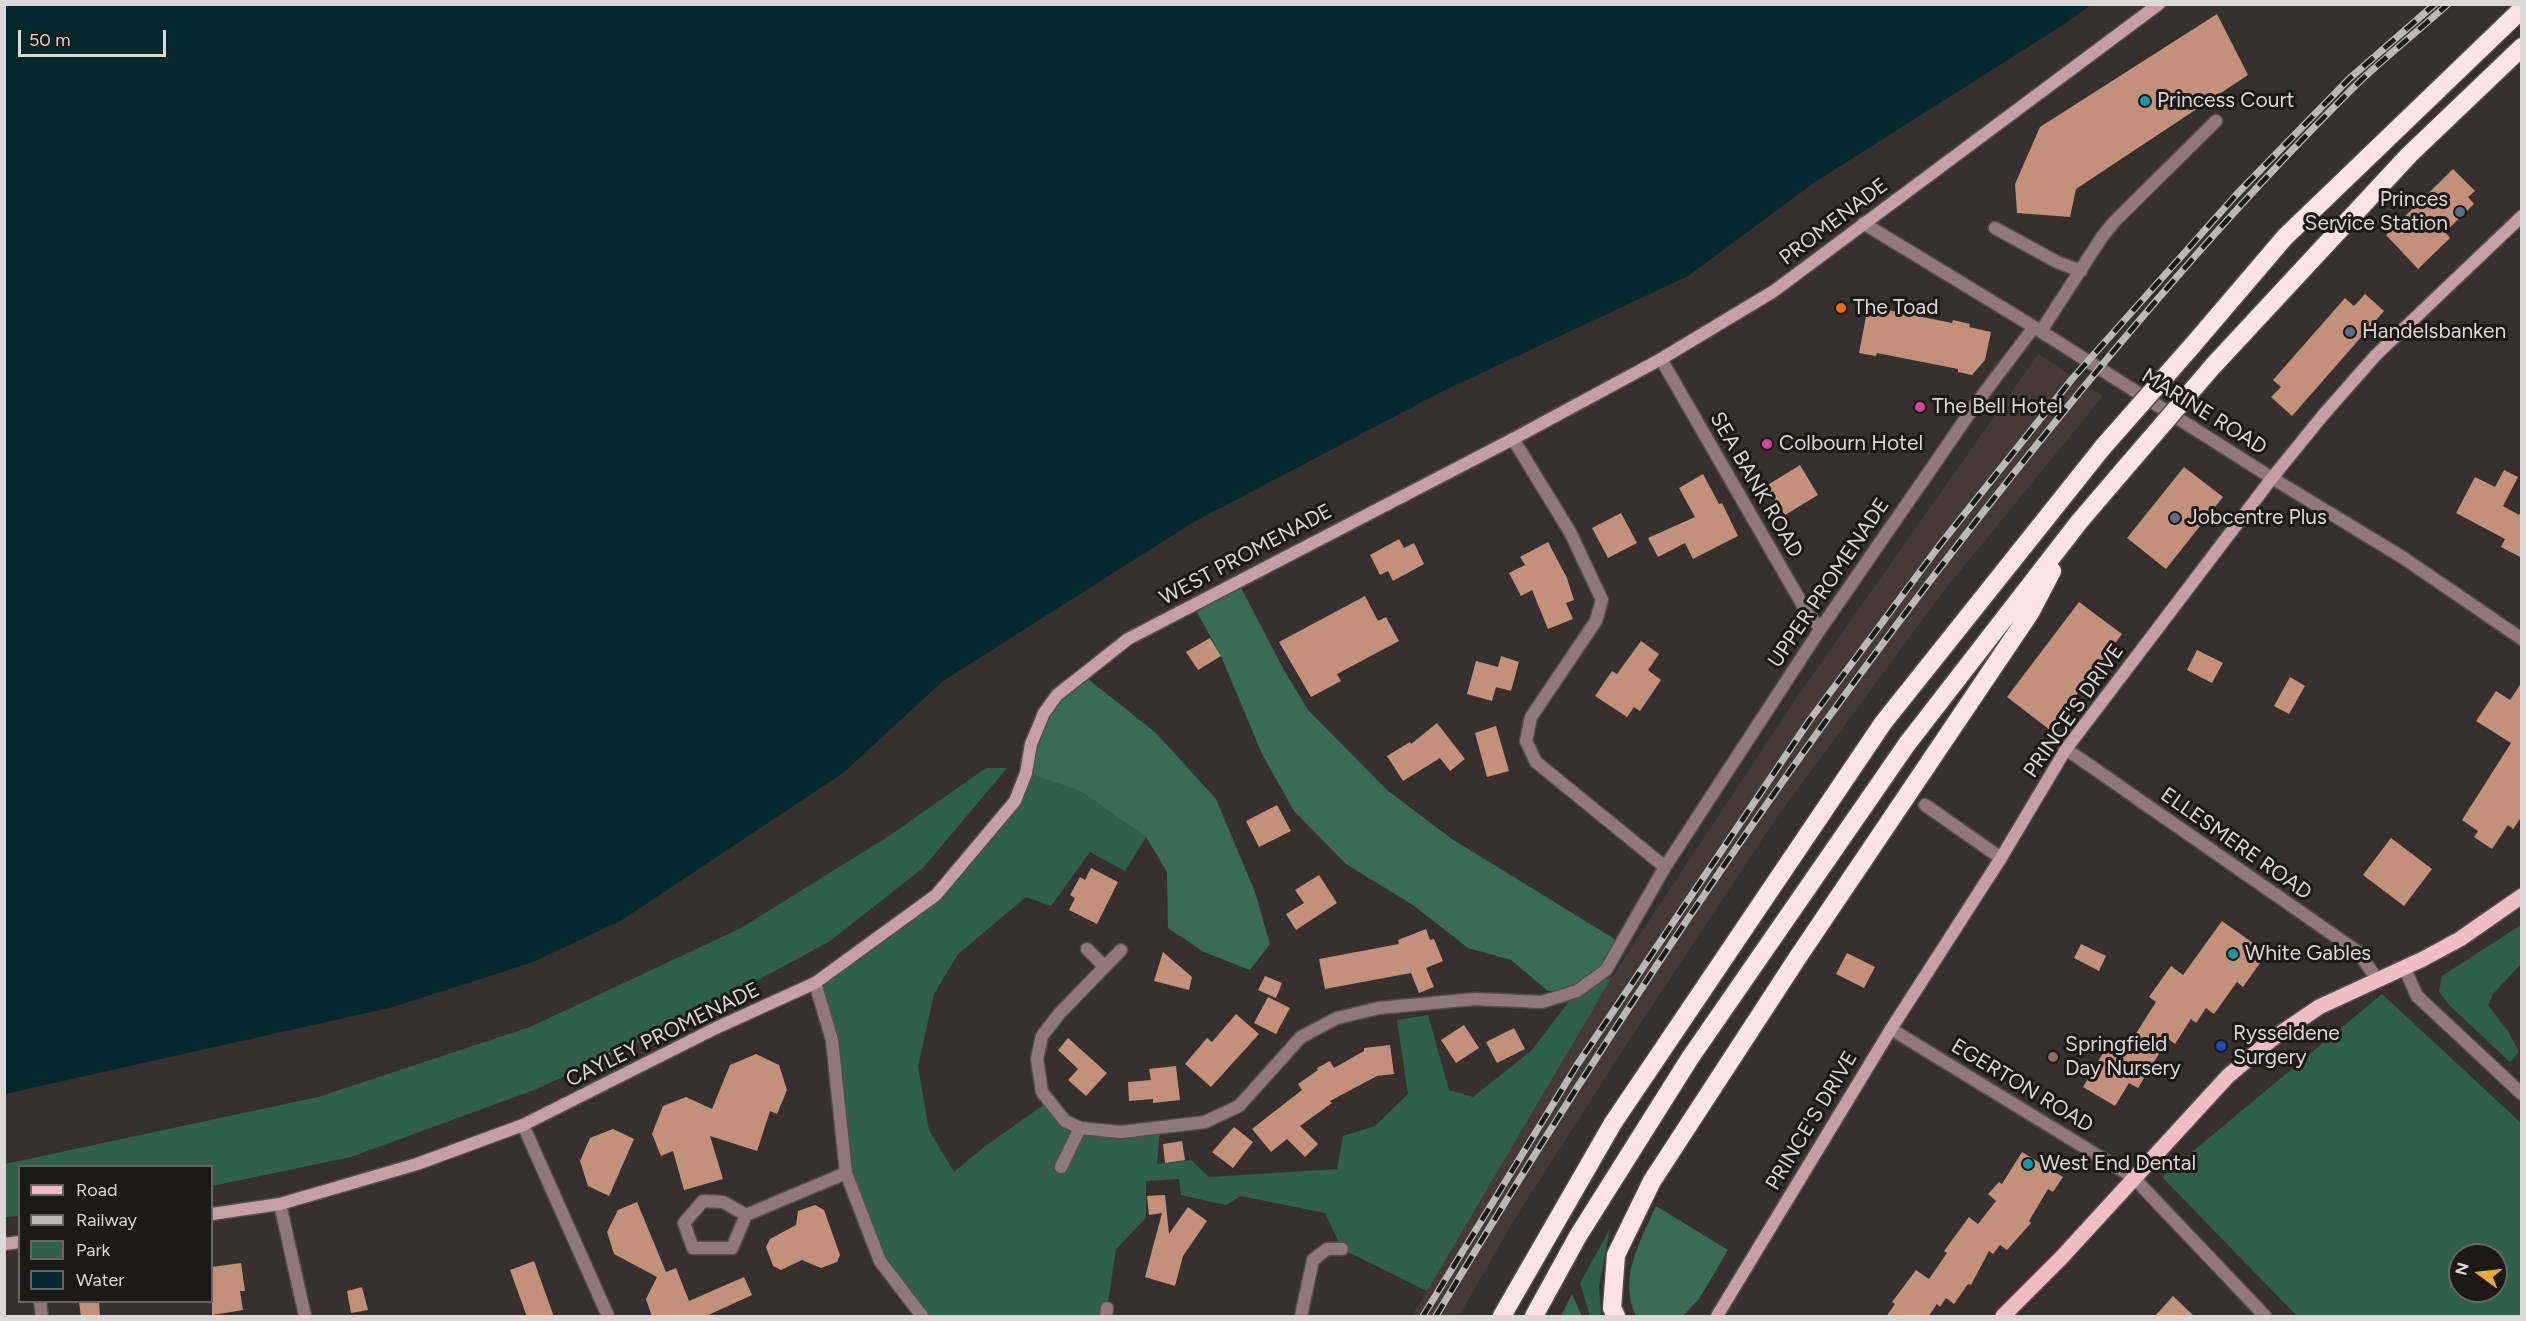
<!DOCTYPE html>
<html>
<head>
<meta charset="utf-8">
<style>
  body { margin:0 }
  #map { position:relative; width:2526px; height:1321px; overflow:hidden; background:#36312f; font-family:Figtree,sans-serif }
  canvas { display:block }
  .frame { position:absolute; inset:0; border:6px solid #dbd8d7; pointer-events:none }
  .legend { position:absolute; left:18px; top:1165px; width:195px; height:138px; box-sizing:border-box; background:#1c1a19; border:2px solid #686665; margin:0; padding:8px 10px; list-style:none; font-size:18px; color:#dbd8d7 }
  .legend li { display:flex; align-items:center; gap:12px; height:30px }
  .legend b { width:30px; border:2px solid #686665 }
  .north { position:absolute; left:2448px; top:1243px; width:60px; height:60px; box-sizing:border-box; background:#1c1a19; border:2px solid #686665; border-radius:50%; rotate:285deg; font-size:16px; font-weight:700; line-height:24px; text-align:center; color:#dbd8d7 }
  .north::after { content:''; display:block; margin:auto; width:21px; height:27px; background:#e7ac36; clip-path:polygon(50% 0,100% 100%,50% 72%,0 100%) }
  .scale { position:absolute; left:18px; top:30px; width:148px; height:27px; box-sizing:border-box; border:3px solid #dbd8d7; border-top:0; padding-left:8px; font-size:18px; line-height:21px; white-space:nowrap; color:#dbd8d7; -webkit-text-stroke:4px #1c1a19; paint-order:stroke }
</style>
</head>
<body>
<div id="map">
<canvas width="2526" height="1321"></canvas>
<div class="frame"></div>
<ul class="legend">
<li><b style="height:8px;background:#efbdc4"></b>Road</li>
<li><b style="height:8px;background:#bbb8b6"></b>Railway</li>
<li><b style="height:16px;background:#2f614a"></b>Park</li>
<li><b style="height:16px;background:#03282e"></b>Water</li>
</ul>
<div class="north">N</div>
<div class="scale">50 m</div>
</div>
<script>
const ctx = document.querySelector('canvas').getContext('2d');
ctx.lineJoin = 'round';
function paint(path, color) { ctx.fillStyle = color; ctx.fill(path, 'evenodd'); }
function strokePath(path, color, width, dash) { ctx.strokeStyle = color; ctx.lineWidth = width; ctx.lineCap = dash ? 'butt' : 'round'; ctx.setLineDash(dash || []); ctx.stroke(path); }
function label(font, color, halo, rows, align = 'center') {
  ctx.font = font + ' Figtree,sans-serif'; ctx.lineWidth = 6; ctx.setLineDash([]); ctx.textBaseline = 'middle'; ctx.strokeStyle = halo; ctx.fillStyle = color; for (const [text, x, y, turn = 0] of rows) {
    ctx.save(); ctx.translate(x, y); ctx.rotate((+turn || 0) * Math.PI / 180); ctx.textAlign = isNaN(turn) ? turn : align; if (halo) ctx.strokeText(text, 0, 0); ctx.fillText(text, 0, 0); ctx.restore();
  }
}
const built = new Path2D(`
  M2038,354L2103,396L1943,592L1777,817L1632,1036L1514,1220L1459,1316H1412L1588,1014L1612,977L1797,697Z`);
const green = new Path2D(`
  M986,768H1007L923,868L830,941L668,1029L534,1090L351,1157L212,1186V1166H20L19,1216L5,1217V1164L318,1097L530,1027L741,928L889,836Z
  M1026,773L1080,791L1146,837L1125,871L1090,852L1051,906L1026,897L958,954L934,994L918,1066L929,1130L954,1172L984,1147L1049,1101L1080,1128L1160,1127L1157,1164L1191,1160L1209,1177L1337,1169L1343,1136L1375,1126L1408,1094L1397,1020L1428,1015L1449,1090L1473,1097L1531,1051L1577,991L1612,977L1427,1291L1342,1249L1325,1213L1241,1196L1226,1205L1181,1195L1179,1179L1146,1181V1218L1116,1249L1106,1316H922L880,1261L846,1173L832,1040L815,983L936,895L1015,801Z
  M2521,925V964L2493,994L2488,1005L2508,1031L2519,1052L2510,1062L2449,1005L2439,992L2442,976Z
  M2382,994L2521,1123V1316H2297L2162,1177ZM2460,1255H2496V1291H2460Z
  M1610,1229L1599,1286L1601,1316H1590L1580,1283Z`);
const forest = new Path2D(`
  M1238,582L1284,670L1308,710L1387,790L1452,839L1621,943L1606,970L1577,991H1548L1511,960L1468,948L1413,905L1346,864L1294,811L1262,754L1221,656L1193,605Z
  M1083,675L1156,733L1216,799L1255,892L1270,944L1250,970L1204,952L1168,928L1167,872L1146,837L1080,791L1026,773L1044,713Z
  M1656,1206L1728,1250L1699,1299L1683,1316H1636C1618,1278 1640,1242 1656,1206Z
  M1572,1294L1582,1316H1561Z`);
const water = new Path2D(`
  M5,4H2091V5L2063,25L1815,182L1688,276L1443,391L1192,523L943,681L843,773L622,920L533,962L393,1007L5,1094Z`);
const building = new Path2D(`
  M2217,14L2248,75L2076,189L2070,217L2017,213L2015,184L2040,127Z
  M2453,169L2475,191L2468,197L2474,204L2445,232L2450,238L2418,269L2386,235Z
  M2365,294L2384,311L2292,416L2271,397L2281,387L2273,380L2345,298L2354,306Z
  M1868,306L1952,323L1953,320L1970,324L1969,327L1991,332L1985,360L1972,375L1958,372V369L1877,353L1876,356L1859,353Z
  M1800,465L1818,495L1785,515L1766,486Z
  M2184,467L2223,497L2166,569L2127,538Z
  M2504,470L2518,477L2503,506L2519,515L2522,510V558L2501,547L2505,539L2456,513L2475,477L2495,487Z
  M1703,474L1719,504L1722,503L1738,536L1693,559L1685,543L1658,557L1648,538L1695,517L1679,488Z
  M1621,513L1637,543L1608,558L1592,528Z
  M1399,539L1404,548L1414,543L1424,564L1393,581L1388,571L1380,575L1370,555Z
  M1548,542L1567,578L1574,600L1566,603L1573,619L1548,629L1532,590L1521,596L1509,573L1525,565L1520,557Z
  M1365,596L1378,621L1386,617L1399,641L1337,674L1341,681L1311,697L1279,642Z
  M2079,602L2122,634L2050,730L2007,697Z
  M1210,638L1221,656L1198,670L1186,652Z
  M1641,641L1659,654L1648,670L1661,680L1640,711L1634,707L1627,717L1595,696L1612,671L1617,674Z
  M2197,650L2223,663L2212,683L2187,670Z
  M1501,656L1519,662L1511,691L1496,687L1492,701L1467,694L1476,661L1498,667Z
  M2290,677L2305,686L2289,714L2274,706Z
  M2522,682V816L2513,829L2508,825L2492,849L2474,837L2478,831L2462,820L2511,743L2476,721L2496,691L2510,700Z
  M1437,723L1465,759L1450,771L1440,758L1403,781L1387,756L1410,742L1411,744Z
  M1496,726L1509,771L1487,777L1475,733Z
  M1277,805L1291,831L1259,847L1246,821Z
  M2391,838L2432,869L2404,906L2363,875Z
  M1091,868L1118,882L1097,924L1069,910L1075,898L1070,895L1080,877L1085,880Z
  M1319,875L1337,903L1296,930L1286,914L1304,903L1295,890Z
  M2222,921L2267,953L2243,987L2237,982L2214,1014L2206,1008L2196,1023L2191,1019L2175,1044L2168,1039L2138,1088L2129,1083L2115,1106L2083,1087L2106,1048L2121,1057L2156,1002L2149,997L2171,966L2183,975Z
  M1426,929L1430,940L1434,939L1443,961L1426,968L1434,987L1419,993L1411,973L1325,989L1319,959L1399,944L1398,940Z
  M2081,944L2106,956L2099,971L2074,958Z
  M1163,952L1192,977L1189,990L1154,981Z
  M1847,953L1875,967L1864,988L1836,974Z
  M1265,976L1282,983L1276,998L1258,990Z
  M1268,997L1290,1008L1276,1034L1254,1023Z
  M1236,1014L1259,1034L1211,1087L1185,1064L1207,1038L1212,1042Z
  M1464,1025L1479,1048L1456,1063L1441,1040Z
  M1514,1028L1525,1049L1497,1063L1486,1042Z
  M1068,1038L1107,1073L1086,1096L1068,1080L1078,1069L1058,1050Z
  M1390,1045L1394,1074L1377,1076L1330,1101L1332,1103L1300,1126L1318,1144L1305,1157L1287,1139L1271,1152L1252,1129L1302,1090L1298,1084L1318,1070L1317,1068L1330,1061L1334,1068L1364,1051V1048Z
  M756,1054L779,1065L787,1090L777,1114L770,1111L757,1151L710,1136L723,1179L684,1190L673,1151L661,1156L652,1134L663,1106L686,1097L712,1109L730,1065Z
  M1176,1066L1180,1100L1153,1103V1099L1129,1101L1128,1082L1151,1080L1149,1069Z
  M1234,1127L1253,1142L1233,1168L1212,1152Z
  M613,1129L634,1139L609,1196L588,1186L580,1161L590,1138Z
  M1182,1141L1185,1160L1165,1163L1163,1144Z
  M2022,1152L2063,1177L2053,1192L2048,1189L2029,1221L2031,1223L2007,1250L2000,1245L1993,1254L1989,1251L1971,1285L1968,1284L1954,1304L1946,1298L1940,1307L1937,1304L1928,1317H1886L1895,1304L1892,1302L1916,1270L1929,1279L1947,1253L1944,1251L1969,1217L1978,1224L1996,1201L1988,1194L1999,1182L2002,1184Z
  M1165,1195L1169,1234L1188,1207L1207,1221L1183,1256L1175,1286L1145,1277L1162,1213L1149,1215L1147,1196Z
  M637,1202L666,1272L676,1268L689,1301L744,1277L752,1295L704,1317H652L646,1299L657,1277L614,1254L607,1232L618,1210Z
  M815,1205L824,1210L840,1255L837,1262L821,1268L802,1260L781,1270L773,1266L766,1247L770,1239L796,1225L798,1211Z
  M534,1261L554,1317H527L510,1270Z
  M241,1263L245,1291H240L243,1310L212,1315V1267Z
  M362,1287L368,1310L351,1313L347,1291Z
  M2173,1296L2195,1317H2154Z
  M79,1302H99L100,1317H81Z`);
const street = new Path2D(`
  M1863,223L2034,327L2272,478L2402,557L2522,639
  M1995,228L2057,262L2081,271
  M2041,331L2102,237L2114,222L2216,121
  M1661,359L1809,616L1821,628
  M1513,439L1570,532L1602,600L1596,621L1531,717L1526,741L1536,762L1665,867
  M2066,749L2358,952L2377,979
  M1925,805L2001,858
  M1087,949L1104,966
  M1121,950L1059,1014L1042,1036L1037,1059L1042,1092L1065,1121L1080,1128L1121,1132L1205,1122L1239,1106L1301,1037L1337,1018L1379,1008L1475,999L1542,1002L1577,991L1606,970L1665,867L1821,628L1978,401L2034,327
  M2404,967L2417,996L2522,1094
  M815,983L832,1040L846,1173L880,1261L922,1316
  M1891,1029L2133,1177L2265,1316
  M523,1125L608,1316
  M1061,1167L1080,1128
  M280,1204L305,1316
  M746,1215L723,1202L703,1201L684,1223L693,1248H732L746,1215L846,1173
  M40,1302L42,1316
  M1106,1316L1107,1308
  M1301,1316L1313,1260L1327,1249H1342`);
const secondary = new Path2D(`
  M212,1214L280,1204L417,1164L523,1125L716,1028L815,983L936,895L1015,801L1026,773L1031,744L1044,713L1057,695L1128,639L1513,439L1661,359L1774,291L2159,4
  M4,1244L20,1242
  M1717,1316L1891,1029L2001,858L2066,749L2272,478L2324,414L2376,355L2522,216`);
const primary = new Path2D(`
  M2003,1316L2062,1257L2228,1076L2272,1039L2319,1007L2423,959L2460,939L2522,896`);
const highway = new Path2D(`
  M2192,346L2285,237L2522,9
  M2213,366L2409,155L2522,47
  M1502,1316L1613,1123L1883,723L2103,447
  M1534,1316L1578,1236L1690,1058L1907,744L2079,522L2126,467
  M1616,1316L1612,1308L1616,1255L1652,1181L1798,957L2030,613L2052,571`);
const rail = new Path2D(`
  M1423,1316L1577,1065L1809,721L1939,546L2072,379L2236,195L2349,79L2435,4
  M1436,1316C1609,1027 1796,747 2007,482C2116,345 2229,211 2354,87C2384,58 2417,32 2448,4`);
const highwayBridge = new Path2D(`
  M2103,447L2192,346
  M2126,467L2213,366`);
const markers = [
  [2145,101,6,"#0f9aa8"],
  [2460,212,6,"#5c6f8a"],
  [1841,308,6,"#e8710a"],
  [2350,332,6,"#5c6f8a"],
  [1920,407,6,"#d1479c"],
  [1767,444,6,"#d1479c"],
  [2175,518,6,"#5c6f8a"],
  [2233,954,6,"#0f9aa8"],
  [2221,1046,6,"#1a4fb4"],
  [2053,1057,6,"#8d6e63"],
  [2028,1164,6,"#0f9aa8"]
];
const poiNames = [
  ["Princess Court",2157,101],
  ["Princes",2448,200,"right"],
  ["Service Station",2448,224,"right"],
  ["The Toad",1853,308],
  ["Handelsbanken",2362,332],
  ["The Bell Hotel",1932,407],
  ["Colbourn Hotel",1779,444],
  ["Jobcentre Plus",2187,518],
  ["White Gables",2245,954],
  ["Rysseldene",2233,1034],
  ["Surgery",2233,1058],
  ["Springfield",2065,1045],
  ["Day Nursery",2065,1069],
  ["West End Dental",2040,1164]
];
const streetNames = [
  ["PROMENADE",1834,222,-37],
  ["MARINE ROAD",2204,412,32],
  ["SEA BANK ROAD",1756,485,60],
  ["WEST PROMENADE",1246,555,-28],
  ["UPPER PROMENADE",1829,583,-56],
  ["PRINCE'S DRIVE",2074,711,-55],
  ["ELLESMERE ROAD",2236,844,35],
  ["CAYLEY PROMENADE",663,1035,-26],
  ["EGERTON ROAD",2022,1086,31],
  ["PRINCE'S DRIVE",1812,1121,-59]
];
paint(built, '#453a36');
paint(green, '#2f614a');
paint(forest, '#386c53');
paint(water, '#03282e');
paint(building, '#c3907a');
strokePath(street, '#544f4d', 15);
strokePath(secondary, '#544f4d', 15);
strokePath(primary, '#544f4d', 18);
strokePath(highway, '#544f4d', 21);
strokePath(street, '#91787b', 12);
strokePath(secondary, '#c69fa4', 12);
strokePath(primary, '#efbdc4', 15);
strokePath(highway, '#fce3e6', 18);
strokePath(rail, '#bbb8b6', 7);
strokePath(rail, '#1c1a19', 4.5, [14]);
strokePath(highwayBridge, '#544f4d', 21, []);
strokePath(highwayBridge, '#fce3e6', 18);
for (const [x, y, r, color] of markers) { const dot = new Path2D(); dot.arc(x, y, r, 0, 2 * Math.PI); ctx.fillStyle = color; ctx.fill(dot); strokePath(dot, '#1c1a19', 2); }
label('21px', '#dbd8d7', '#1c1a19', poiNames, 'left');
label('21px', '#dbd8d7', '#1c1a19', streetNames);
</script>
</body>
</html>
